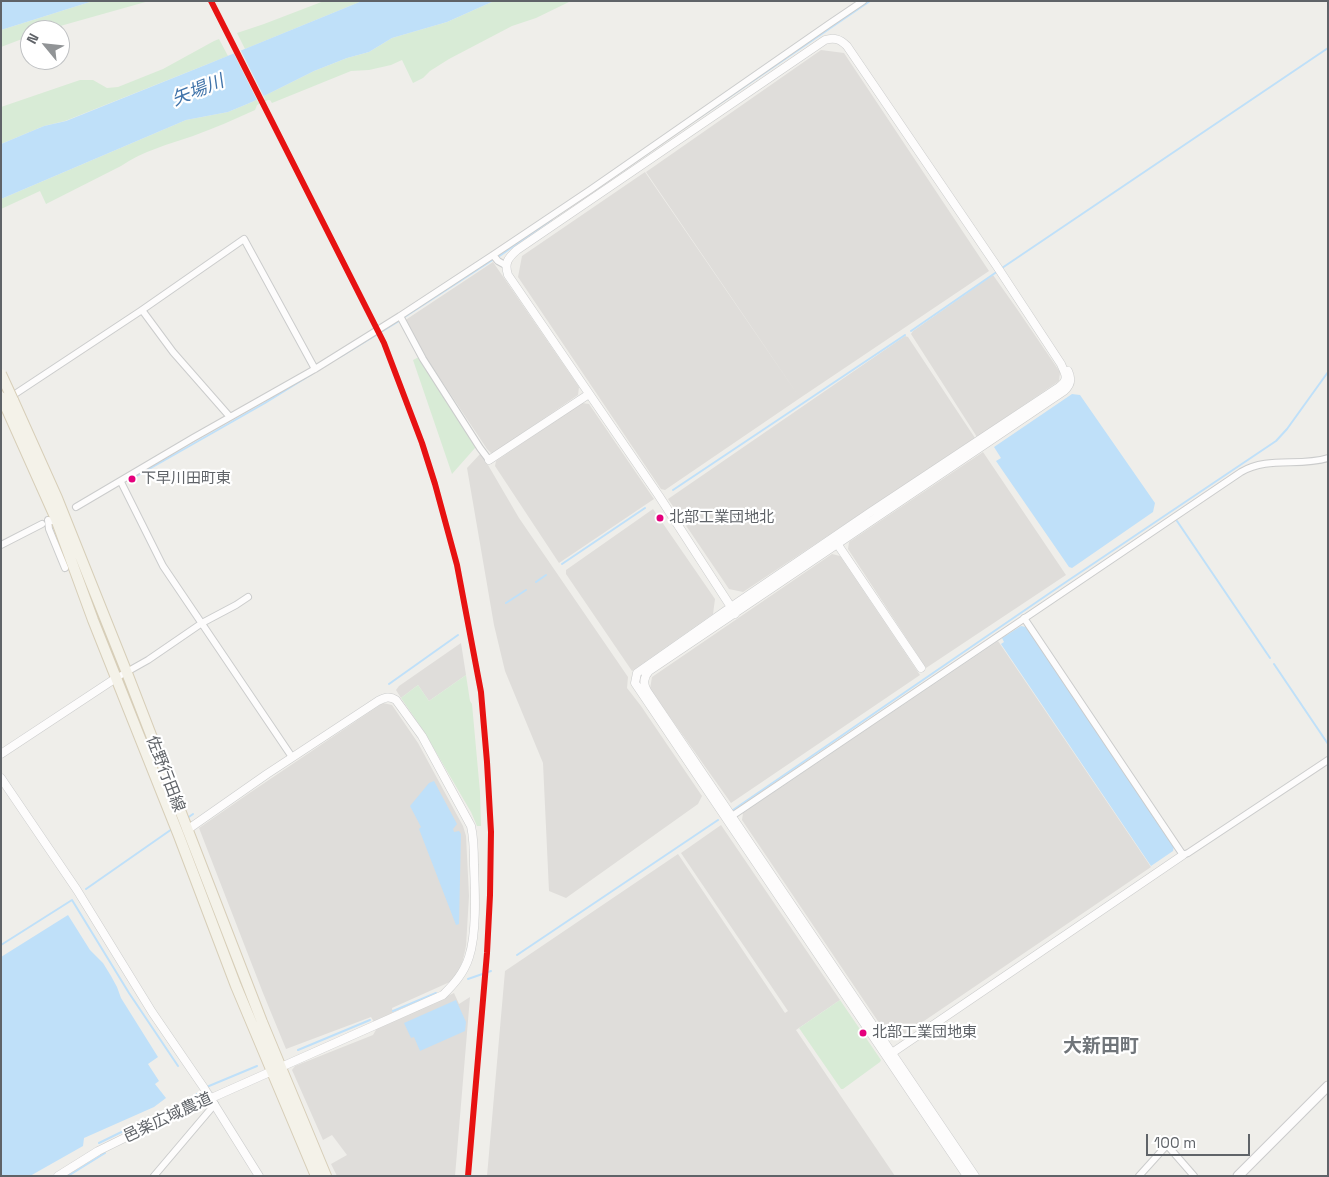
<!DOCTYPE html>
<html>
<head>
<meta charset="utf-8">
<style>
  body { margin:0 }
  #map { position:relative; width:1329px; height:1177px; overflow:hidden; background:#efeeea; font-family:"Space Grotesk",sans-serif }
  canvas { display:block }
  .frame { position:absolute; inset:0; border:2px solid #5f6368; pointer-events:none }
  .north { position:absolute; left:20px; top:20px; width:50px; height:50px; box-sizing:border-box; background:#fff; border:1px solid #bfc1c3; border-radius:50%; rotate:298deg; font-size:14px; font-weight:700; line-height:20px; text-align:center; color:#5f6368 }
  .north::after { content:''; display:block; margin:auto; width:18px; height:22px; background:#919496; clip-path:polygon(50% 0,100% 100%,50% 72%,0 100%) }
  .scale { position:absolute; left:1146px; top:1134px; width:104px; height:22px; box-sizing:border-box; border:2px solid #5f6368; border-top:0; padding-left:6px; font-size:15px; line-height:18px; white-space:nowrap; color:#5f6368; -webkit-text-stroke:4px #fff; paint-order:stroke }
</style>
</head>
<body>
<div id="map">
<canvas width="1329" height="1177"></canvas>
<div class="frame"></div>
<div class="north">N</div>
<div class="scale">100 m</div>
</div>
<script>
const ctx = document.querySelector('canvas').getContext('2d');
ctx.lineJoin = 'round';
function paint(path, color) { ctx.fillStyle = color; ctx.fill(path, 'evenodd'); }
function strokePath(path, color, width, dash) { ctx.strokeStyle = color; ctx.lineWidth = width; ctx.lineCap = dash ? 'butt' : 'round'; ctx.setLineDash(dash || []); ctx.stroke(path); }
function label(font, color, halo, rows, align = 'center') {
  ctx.font = font + ' "Space Grotesk","Noto Sans JP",sans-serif'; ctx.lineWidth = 4.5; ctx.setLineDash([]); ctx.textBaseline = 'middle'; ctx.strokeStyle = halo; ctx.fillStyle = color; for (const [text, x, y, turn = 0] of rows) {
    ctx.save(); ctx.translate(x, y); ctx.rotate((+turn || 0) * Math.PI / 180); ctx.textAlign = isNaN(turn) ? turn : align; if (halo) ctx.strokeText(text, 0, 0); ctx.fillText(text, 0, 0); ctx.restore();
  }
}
const industrial = new Path2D(`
  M821,50L844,53L989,271L800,398L646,172Z
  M645,172L800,398L665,490L661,489L518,277L522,256Z
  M493,262L579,387L578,395L492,454L487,449L423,353L404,321Z
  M993,275L1017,309L1060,372L1059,381L977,437L911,334L913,331Z
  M905,336L908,337L975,438L743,592L729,589L668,499Z
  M582,403L589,404L654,499L559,563L495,466L496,461Z
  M983,452L1066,575L926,668L848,549L849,542Z
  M481,453L519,518L628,677L627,688L641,706L702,796L698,804L566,898L549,891L543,763L505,671L494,625L467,468Z
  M653,509L715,599L713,614L632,671L566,574V570Z
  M832,554L840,556L920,675L731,803L650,689L652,677Z
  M998,641L1151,867L896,1040L890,1039L742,820L743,813Z
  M461,643L466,675L429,701L418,685L401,698L396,690L399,686Z
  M383,703L392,705L418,743L463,826L466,836L469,896L466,946L463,960L459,971L452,981L392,1008L393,1014L374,1022L371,1017L286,1049L263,993L199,828L248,794Z
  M721,825L840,1000L796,1030L895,1176H487L505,971L678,854L785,1013L788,1011L681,853Z
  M454,993L459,1004L470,997L455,1176H337L331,1164L347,1155L332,1135L323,1140L292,1070L295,1066L373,1035L377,1028Z`);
const green = new Path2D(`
  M93,1H149L46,30H30V36L1,47V30Z
  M324,1H362L245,49L237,33L264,24Z
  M494,1H571L536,18L512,26L449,59L430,71L423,78L413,83L402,60L391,65L369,70L351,71L272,103L270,100H268L257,105L255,110C235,119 215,128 193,136C169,144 143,151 121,166L46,204L40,191L1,209V199L186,120L228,112L252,102L314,71L347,58L369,52L392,38L447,22Z
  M219,39L228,56L65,121L44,126L1,144V107L80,80H93L107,88L118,87L163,69L214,41Z
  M419,357L475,444V448L452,474L413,360Z
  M466,675L470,701L472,704L480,792L481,826H477L471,812L423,730L401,698L418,685L429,701Z
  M840,1000L881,1060L880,1062L843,1089H841L799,1028Z`);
const water = new Path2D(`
  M1,1H93L1,30Z
  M362,1H494L447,22L392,38L369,52L347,58L314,71L252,102L228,112L186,120L1,199V144L44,126L66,121L208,64Z
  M1072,394L1080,395L1155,503L1153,512L1072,568L1069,567L996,461L1001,458L994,447Z
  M1021,626L1026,627L1174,846L1173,851L1151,866L1001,644L1004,642L1002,638Z
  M434,781L457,824L453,829L454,832L459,831L461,834L459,924L456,925L419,829L421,827L410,806L429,783Z
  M68,915L90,950L103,963L111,976L117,987L121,998L158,1057L148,1064L159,1081L155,1084L166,1098L154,1107L84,1138L83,1146L30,1176H1V957Z
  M456,1000L466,1022L465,1031L420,1051L414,1037L411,1038L404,1023Z`);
const pier = new Path2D(`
  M240,49L265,99L258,102L233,52Z`);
const stream = new Path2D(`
  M697,119L870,1
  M498,257L551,220
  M1002,268L1328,48
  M403,318L494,259
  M911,331L998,271
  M340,357L399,321
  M135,477L265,403L312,374
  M673,490L905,335
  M1177,521L1270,658
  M562,564L645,508
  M536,582L546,575
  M506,603L526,590
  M1274,664L1328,744
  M389,684L458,635
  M733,810L1063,584L1276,441L1287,429L1328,372
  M186,819L193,814
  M86,889L172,829
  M1,945L72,900L129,993L178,1066
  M517,955L718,820
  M468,979L491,971
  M393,1011L436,993
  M298,1050L370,1020
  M209,1086L257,1066
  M99,1143L146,1120L173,1109L197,1094
  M68,1176L105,1153`);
const minor = new Path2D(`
  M493,255L498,261L505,265
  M142,310L173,352L230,417
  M400,316L423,359L480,448L489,460
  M9,398L142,310L244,239L315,369
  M121,482L163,566L292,757
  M76,507L193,438L315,369L400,316L493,255L590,190L829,24L863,1
  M56,519L52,521L48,520L49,529L65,568
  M1,545L42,524
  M1024,618L1183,855L1188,853L1328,760
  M116,678L148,660L202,623L236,605L248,597
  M729,818L1241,472C1268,456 1299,467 1328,458
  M154,1176L215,1104
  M1139,1176L1167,1145L1194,1176`);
const tertiary = new Path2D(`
  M489,460L589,394
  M836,542L921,668
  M735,614L731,607L659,496L508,275C504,263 508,258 517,250L825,40C834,37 840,39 847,46L998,268L1061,364C1065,374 1070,379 1059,387L869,513L731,607L637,673L635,683L967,1176
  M1,754L116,678
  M1,778L77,890L152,1012L204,1088L259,1176
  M889,1055L1183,855
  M58,1176L98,1151L153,1124L443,995C454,984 464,973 469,957C477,933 475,891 474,865C474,852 474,839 471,826L422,736L396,700C390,696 385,697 378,701L267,774L187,830
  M975,1176L647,691C643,684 643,678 649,671L1064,391C1071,385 1072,379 1068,371`);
const secondary = new Path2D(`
  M1238,1176L1328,1086`);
const primary = new Path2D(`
  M13,400L57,498L127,673L262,1022L326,1176
  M5,405L56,519L93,620L179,836L236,986L316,1176`);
const primaryBridge = new Path2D(`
  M1,374L13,400
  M1,397L5,405`);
const rail1 = new Path2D(`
  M211,1L384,343L422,443L435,484L457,565L481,692L487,762L491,832L490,895L487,953L468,1176`);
const markers = [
  [132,479,4.5,"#e5007d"],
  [660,518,4.5,"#e5007d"],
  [863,1033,4.5,"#e5007d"]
];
const busNames = [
  ["下早川田町東",141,479],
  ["北部工業団地北",669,518],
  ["北部工業団地東",872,1033]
];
const streetNames = [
  ["佐野行田線",165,774,69],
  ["邑楽広域農道",168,1118,-25]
];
const waterNames = [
  ["矢場川",198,91,-22]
];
const quarterNames = [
  ["大新田町",1101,1047]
];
paint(industrial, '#dfddda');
paint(green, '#d8ebd6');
paint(water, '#bfe0f9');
paint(pier, '#efeeea');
strokePath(stream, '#bfe0f9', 2);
strokePath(minor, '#cbcccc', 8);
strokePath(tertiary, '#cbcccc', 9);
strokePath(secondary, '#cacacb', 11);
strokePath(primary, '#d7ceb8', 12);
strokePath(minor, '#fdfcfc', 6);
strokePath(tertiary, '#fdfcfc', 8);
strokePath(secondary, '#fdfcfc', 9);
strokePath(primary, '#f4f2e9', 10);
strokePath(primaryBridge, '#d7ceb8', 12, []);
strokePath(primaryBridge, '#f4f2e9', 10);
strokePath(rail1, '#e71212', 6);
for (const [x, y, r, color] of markers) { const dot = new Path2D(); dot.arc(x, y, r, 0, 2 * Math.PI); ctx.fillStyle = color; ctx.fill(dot); strokePath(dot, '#fff', 2); }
label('15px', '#5f6368', '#fff', busNames, 'left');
label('16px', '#5f6368', '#fff', streetNames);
label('italic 18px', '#4174aa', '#fff', waterNames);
label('bold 19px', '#70757a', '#fff', quarterNames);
</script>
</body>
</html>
